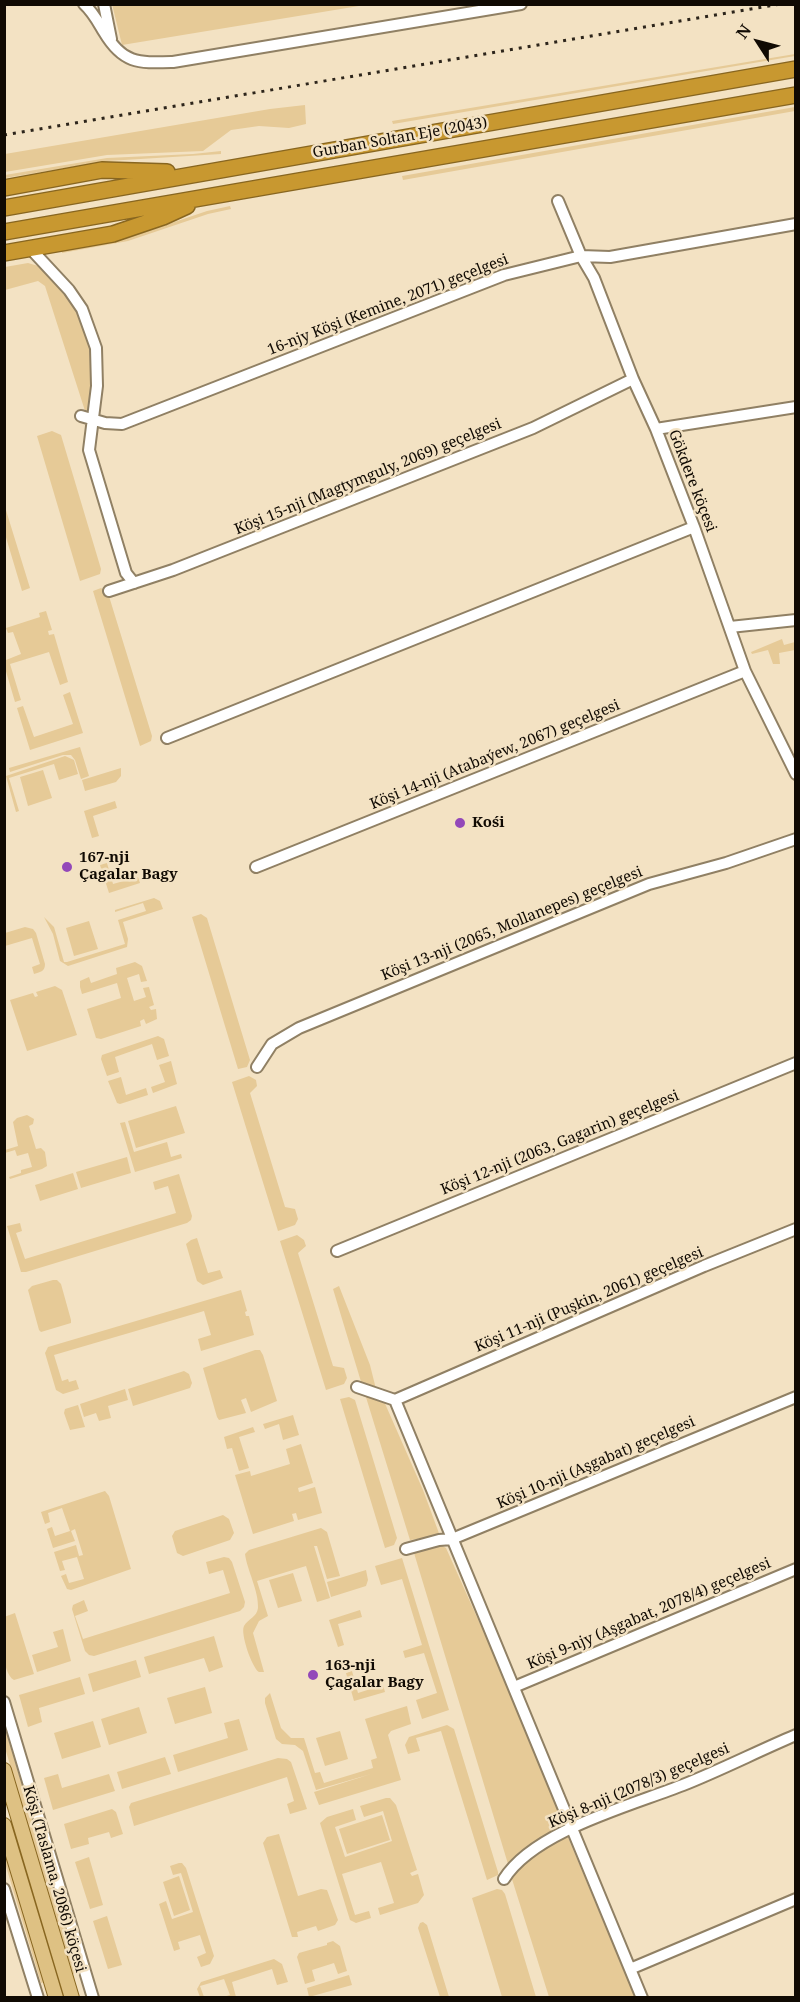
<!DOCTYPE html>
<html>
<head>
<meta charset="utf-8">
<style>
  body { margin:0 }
  #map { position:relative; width:800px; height:2002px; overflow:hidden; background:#f3e2c3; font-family:"Noto Serif",serif }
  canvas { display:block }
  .frame { position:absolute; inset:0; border:6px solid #100a03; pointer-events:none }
  .north { position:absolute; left:728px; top:12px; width:60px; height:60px; -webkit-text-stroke:4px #f3e2c3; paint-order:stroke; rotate:306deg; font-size:16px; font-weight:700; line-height:24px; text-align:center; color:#100a03 }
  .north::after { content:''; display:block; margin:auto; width:21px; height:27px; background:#100a03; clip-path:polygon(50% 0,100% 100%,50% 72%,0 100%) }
</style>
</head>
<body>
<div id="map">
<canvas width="800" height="2002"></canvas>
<div class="frame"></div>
<div class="north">N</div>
</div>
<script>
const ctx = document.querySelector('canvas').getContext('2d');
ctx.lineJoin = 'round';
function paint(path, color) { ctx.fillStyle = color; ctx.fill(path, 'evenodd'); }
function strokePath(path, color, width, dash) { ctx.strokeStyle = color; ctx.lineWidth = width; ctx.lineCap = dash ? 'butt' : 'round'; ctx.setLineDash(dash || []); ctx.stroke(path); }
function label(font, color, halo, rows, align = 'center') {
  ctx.font = font + ' "Noto Serif",serif'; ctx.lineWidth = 5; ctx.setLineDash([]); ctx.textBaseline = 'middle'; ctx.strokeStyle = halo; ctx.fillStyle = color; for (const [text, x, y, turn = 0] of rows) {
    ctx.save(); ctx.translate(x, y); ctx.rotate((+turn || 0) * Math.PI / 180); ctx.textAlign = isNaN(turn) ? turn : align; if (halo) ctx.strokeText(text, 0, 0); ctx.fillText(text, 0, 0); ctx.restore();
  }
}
const green = new Path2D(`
  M112,4H365V5L122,45Z
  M795,54V56L393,124L392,121Z
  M305,105L306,124L289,128L259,126L231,130L203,151L107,155L5,172V154L270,109Z
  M795,107V111L403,180L402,176Z
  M221,151V154L108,161L5,178V175L107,158L193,154Z
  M230,206L231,209L208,214L128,241L62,253V250L127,238L207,211Z
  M28,263L45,268L82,311L94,360V387L88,414H86L45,286L38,281L5,290V267Z
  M52,431L61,435L101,569L100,574L80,581L37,436Z
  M5,507L30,588L22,591L5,534Z
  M101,588L108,593L152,736L151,741L140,746L93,591Z
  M46,611L52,630L48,631L49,635L54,634L68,682L60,685L49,652L10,664L21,700L15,702L5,668V657L6,660L21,654L13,632L8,633L6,628L40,617L39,613Z
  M794,635H795V650L779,653L780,664H773L768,650L752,654L751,652L782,639L784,645L795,642Z
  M70,692L83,733L30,750L17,708L23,706L34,737L73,724L63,695Z
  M80,747L89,776L81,779L75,760L71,755H63L10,772L9,768Z
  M65,756L74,760L78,774L59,780L54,764L9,778L19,811L16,812L6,776Z
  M121,768V776L116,782L85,791L82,780Z
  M43,770L52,798L28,806L20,777Z
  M115,801L117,808L93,816L99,836L92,838L84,811Z
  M107,863L113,884L138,877L140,883L109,893L100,865Z
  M154,898L160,901L163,909L123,922L128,939L127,947L68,966L60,961L53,934L44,917L54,927L64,962H67L125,944L118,920L146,911L143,903L115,912V910Z
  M201,914L207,918L250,1060L247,1067L238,1069L192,917Z
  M89,921L98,949L74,956L66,928Z
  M25,927L33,929L36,933L45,964C45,971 41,972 34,974L32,967L40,964L32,938L5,946V933Z
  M135,962L142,966L147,981L141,982L139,974L127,978L134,1001L146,997L143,988L149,987L154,1005L149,1007L151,1010L156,1009L157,1019L146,1024L144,1019L140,1021L141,1026L101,1039L96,1038L87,1009L121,998L117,983L82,994L80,987V981L89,977L91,983L117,974L116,968Z
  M55,986L62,990L77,1035L27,1051L10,1000L33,993L35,997L38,996L36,992Z
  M158,1036L164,1039L169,1056L157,1060L152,1044L115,1057L119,1072L107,1076L101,1059L102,1055Z
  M171,1061L177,1084L153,1093L151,1087L165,1082L159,1065Z
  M249,1076L256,1080L257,1086L250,1093L285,1207L295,1209L298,1219L295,1225L278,1231L232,1082Z
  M121,1077L126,1095L146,1088L148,1095L120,1104L117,1103L108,1081Z
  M176,1106L185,1133L136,1148L128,1121Z
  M27,1115L34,1119L33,1124L29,1126L36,1149L41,1148L45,1152L47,1166L42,1169L10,1179L9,1177L21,1173V1170L32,1167L28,1153L17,1156L15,1150L5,1153V1150L18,1146L13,1122L17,1118Z
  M125,1122L134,1152L167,1142L171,1157L181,1154L182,1158L135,1172L120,1123Z
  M127,1157L131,1173L81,1188L76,1172Z
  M73,1173L78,1189L40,1201L35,1185Z
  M179,1174L192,1216L191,1220L187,1223L26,1272H21L7,1226L20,1223L22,1231L16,1233L25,1259L176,1213L168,1186L155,1190L153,1182Z
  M297,1235L304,1240L306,1246L298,1253L333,1366L344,1368L347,1378L344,1384L326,1390L280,1241Z
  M197,1238L208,1273L220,1270L223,1278L203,1285L197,1281L186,1244L191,1240Z
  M53,1280H57L61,1284L71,1320V1323L41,1332L39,1330L28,1290L32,1286Z
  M339,1286L370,1365L376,1389L362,1385L333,1289Z
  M241,1290L247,1311L245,1312L246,1316H249L254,1335L201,1351L198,1339L211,1335L204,1311L54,1355L62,1381L68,1379L69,1382L76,1380L79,1389L63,1394L56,1390L45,1353L48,1347Z
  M255,1350H260L263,1355L277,1401L251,1412L246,1398L241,1400L246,1413L219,1420L217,1417L203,1368Z
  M184,1371L189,1374L192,1383L190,1388L133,1406L128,1389Z
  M125,1389L128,1400L108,1406L111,1418L99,1421L96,1413L84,1417L80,1404Z
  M365,1394L383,1399L423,1490L440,1536L410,1540Z
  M349,1397L355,1400L397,1538L394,1545L385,1548L340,1399Z
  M78,1405L85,1427L70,1430L64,1413L65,1409Z
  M293,1415L299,1435L283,1440L279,1424L265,1429L263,1424Z
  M253,1427L255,1432L239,1437L249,1468L239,1471L232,1448L227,1449L224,1437Z
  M301,1444L313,1483L298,1488L299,1492L315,1487L322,1513L298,1520L296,1513L292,1514L294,1521L253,1534L235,1475L250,1471L251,1476L290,1464L286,1449Z
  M105,1491L109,1496L131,1569L71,1590L67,1589L61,1576L66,1574L69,1583L84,1579L77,1557L62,1561L65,1570L60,1571L54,1552L76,1545L79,1556L83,1555L75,1529L71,1531L75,1541L53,1548L47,1529L52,1527L55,1536L70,1531L62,1508L48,1513L50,1522L45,1524L41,1512Z
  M223,1515L229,1519L234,1533L230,1540L183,1556L177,1553L172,1536L175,1531Z
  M321,1528L327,1532L340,1576L327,1579L317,1546H314L330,1598L317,1602L306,1566L257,1581L268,1616L259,1621L253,1633L264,1672H259C252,1668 240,1633 244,1626C248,1619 257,1617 258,1608C259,1591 247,1570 245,1554L249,1550Z
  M439,1544L446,1548L510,1691L564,1821L563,1828L522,1852L508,1864L414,1553L424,1548Z
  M224,1557L229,1558L232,1562L245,1602L244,1607L240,1611L94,1656L89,1655L85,1651L72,1609L73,1605L84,1600L88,1611L75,1616L83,1639L230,1593L223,1570L209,1574L206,1562Z
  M402,1558L449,1710L422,1719L416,1700L437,1693L424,1653L405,1658L403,1651L422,1645L402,1579L381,1585L375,1566Z
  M366,1570L368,1580L366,1586L331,1597L327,1582Z
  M293,1573L302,1601L278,1608L269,1580Z
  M360,1610L362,1617L338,1624L344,1645L338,1647L329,1620Z
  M15,1613L34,1674L14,1680C0,1672 4,1632 4,1617Z
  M63,1629L71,1661L37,1672L32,1655L58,1647L53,1632Z
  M214,1636L223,1667L209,1672L204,1658L149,1674L144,1657Z
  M136,1660L141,1677L93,1692L88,1674Z
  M352,1671L358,1693L383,1685L385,1692L354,1701L346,1673Z
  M80,1677L85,1694L39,1708L42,1722L28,1727L19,1695Z
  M205,1687L212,1713L175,1724L167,1698Z
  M270,1693L281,1728L291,1738H304L315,1773L320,1772L324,1783L373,1768L371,1760L377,1758L365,1719L407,1706L411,1724L391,1731L388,1735L401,1780L319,1805L314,1792L371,1774L316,1790L303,1751L295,1745L282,1744L276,1739L265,1703V1698Z
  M139,1707L147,1733L109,1745L101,1719Z
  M239,1719L248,1750L178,1772L173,1755L228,1738L224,1723Z
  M93,1721L101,1747L62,1759L54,1733Z
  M447,1725L454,1729L498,1872V1875L487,1880L441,1731L416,1738L420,1751L408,1754L405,1745L409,1737Z
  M5,1729L78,1972L73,1974L5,1748Z
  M340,1731L348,1759L325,1766L316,1738Z
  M165,1757L171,1774L122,1789L117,1772Z
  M278,1758L287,1759L291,1762L307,1809L290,1814L287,1804L294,1801L287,1777L134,1826L129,1807L131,1803Z
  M58,1774L62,1788L109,1774L115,1791L53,1810L44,1778Z
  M386,1798H390L396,1805L417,1870L410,1873L412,1876L418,1874L424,1895L418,1903L380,1915L378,1908L394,1903L381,1862L342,1874L355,1915L369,1911L371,1918L356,1923L350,1920L320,1823L327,1817L353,1809L356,1820L335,1827L345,1857L392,1841L383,1811L364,1817L360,1806Z
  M112,1809L116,1812L123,1834L111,1838L109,1832L88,1838L89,1844L71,1849L64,1824Z
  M382,1815L390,1840L347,1854L339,1829Z
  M279,1834L298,1896L321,1889L327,1890L338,1920L335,1925L318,1931L316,1926L297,1932L298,1937H292L263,1843L267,1837Z
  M567,1835L635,1997H549L511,1876L531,1857Z
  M4,1848L45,1982L41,1983L5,1863Z
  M89,1857L103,1905L90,1909L75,1862Z
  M179,1863H182L186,1868L214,1956L210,1964L201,1967L197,1957L206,1953L200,1935L178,1942L180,1949L174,1951L159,1904L166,1901L172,1919L193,1912L181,1873L173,1875L170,1866Z
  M179,1876L190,1910L174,1916L163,1882Z
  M497,1889L502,1890L505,1894L536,1997H502L472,1898Z
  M107,1916L122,1965L108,1969L93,1921Z
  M423,1922L427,1925L449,1997H440L418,1928L420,1923Z
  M333,1941L340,1946L347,1971L338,1974L334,1963L312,1970L315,1981L305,1984L297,1957L299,1953L327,1945V1943Z
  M274,1959L282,1964L288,1982L277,1985L272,1969L232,1982L236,1997H223L230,1995L224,1979L200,1986L204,1997H200L197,1989L201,1982Z
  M349,1975L352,1985L309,1997L307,1988Z`);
const minor = new Path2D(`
  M84,4C93,12 98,22 104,32C123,64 138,63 173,62L521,4
  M104,4L111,39
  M558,201L581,256L594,278L633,379L656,429L694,527L745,671L796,774
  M30,248L69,290L82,309L96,348L97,386L89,450L126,573L134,583
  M81,416L105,423L122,424L504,275L581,256L610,257L796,224
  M656,429L796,407
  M109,591L173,570L533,428L633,379
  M730,627L796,620
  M167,738L694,527
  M256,867L745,671
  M257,1067L272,1044L299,1028L649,884L726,863L796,839
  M337,1251L796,1063
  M357,1387L395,1400L642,1998
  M395,1400L704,1266L796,1229
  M406,1549L439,1540L452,1539L796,1397
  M514,1687L796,1569
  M4,1702L93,1998
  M504,1879C534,1831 630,1806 683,1785C721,1770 758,1751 796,1735
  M4,1889L38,1998
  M630,1969L796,1899`);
const major = new Path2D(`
  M4,1770L72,1998
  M4,1825L56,1998`);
const highway = new Path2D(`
  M4,188L102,170L167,172
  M4,208L796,69
  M4,232L796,95
  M4,253L113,234L163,217L187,206`);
const rail = new Path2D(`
  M4,135L781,4`);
const markers = [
  [460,823,6,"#9348b9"],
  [67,867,6,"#9348b9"],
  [313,1675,6,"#9348b9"]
];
const streetNames = [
  ["Gurban Soltan Eje (2043)",400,138,-10],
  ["16-njy Köşi (Kemine, 2071) geçelgesi",388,305,-21],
  ["Köşi 15-nji (Magtymguly, 2069) geçelgesi",368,477,-22],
  ["Gökdere köçesi",692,481,69],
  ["Köşi 14-nji (Atabaýew, 2067) geçelgesi",495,755,-22],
  ["Köşi 13-nji (2065, Mollanepes) geçelgesi",512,924,-22],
  ["Köşi 12-nji (2063, Gagarin) geçelgesi",560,1143,-22],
  ["Köşi 11-nji (Puşkin, 2061) geçelgesi",589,1300,-23],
  ["Köşi 10-nji (Aşgabat) geçelgesi",596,1463,-23],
  ["Köşi 9-njy (Aşgabat, 2078/4) geçelgesi",649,1614,-23],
  ["Köşi 8-nji (2078/3) geçelgesi",639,1786,-23],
  ["Köşi (Taslama, 2086) köçesi",54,1879,74]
];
const poiNames = [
  ["Kośi",472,823],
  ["167-nji",79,858],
  ["Çagalar Bagy",79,875],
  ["163-nji",325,1666],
  ["Çagalar Bagy",325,1683]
];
paint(green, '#e6ca97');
strokePath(minor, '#908064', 14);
strokePath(major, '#886620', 16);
strokePath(highway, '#886620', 18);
strokePath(minor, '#fff', 10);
strokePath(major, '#dec183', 14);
strokePath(highway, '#c89830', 15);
strokePath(rail, '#2d251b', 3, [3, 6]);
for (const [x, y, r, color] of markers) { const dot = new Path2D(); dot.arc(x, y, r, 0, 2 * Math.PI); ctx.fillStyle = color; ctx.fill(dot); strokePath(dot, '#f3e2c3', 2); }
label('15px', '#100a03', '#f3e2c3', streetNames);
label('bold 15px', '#100a03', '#f3e2c3', poiNames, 'left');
</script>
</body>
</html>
